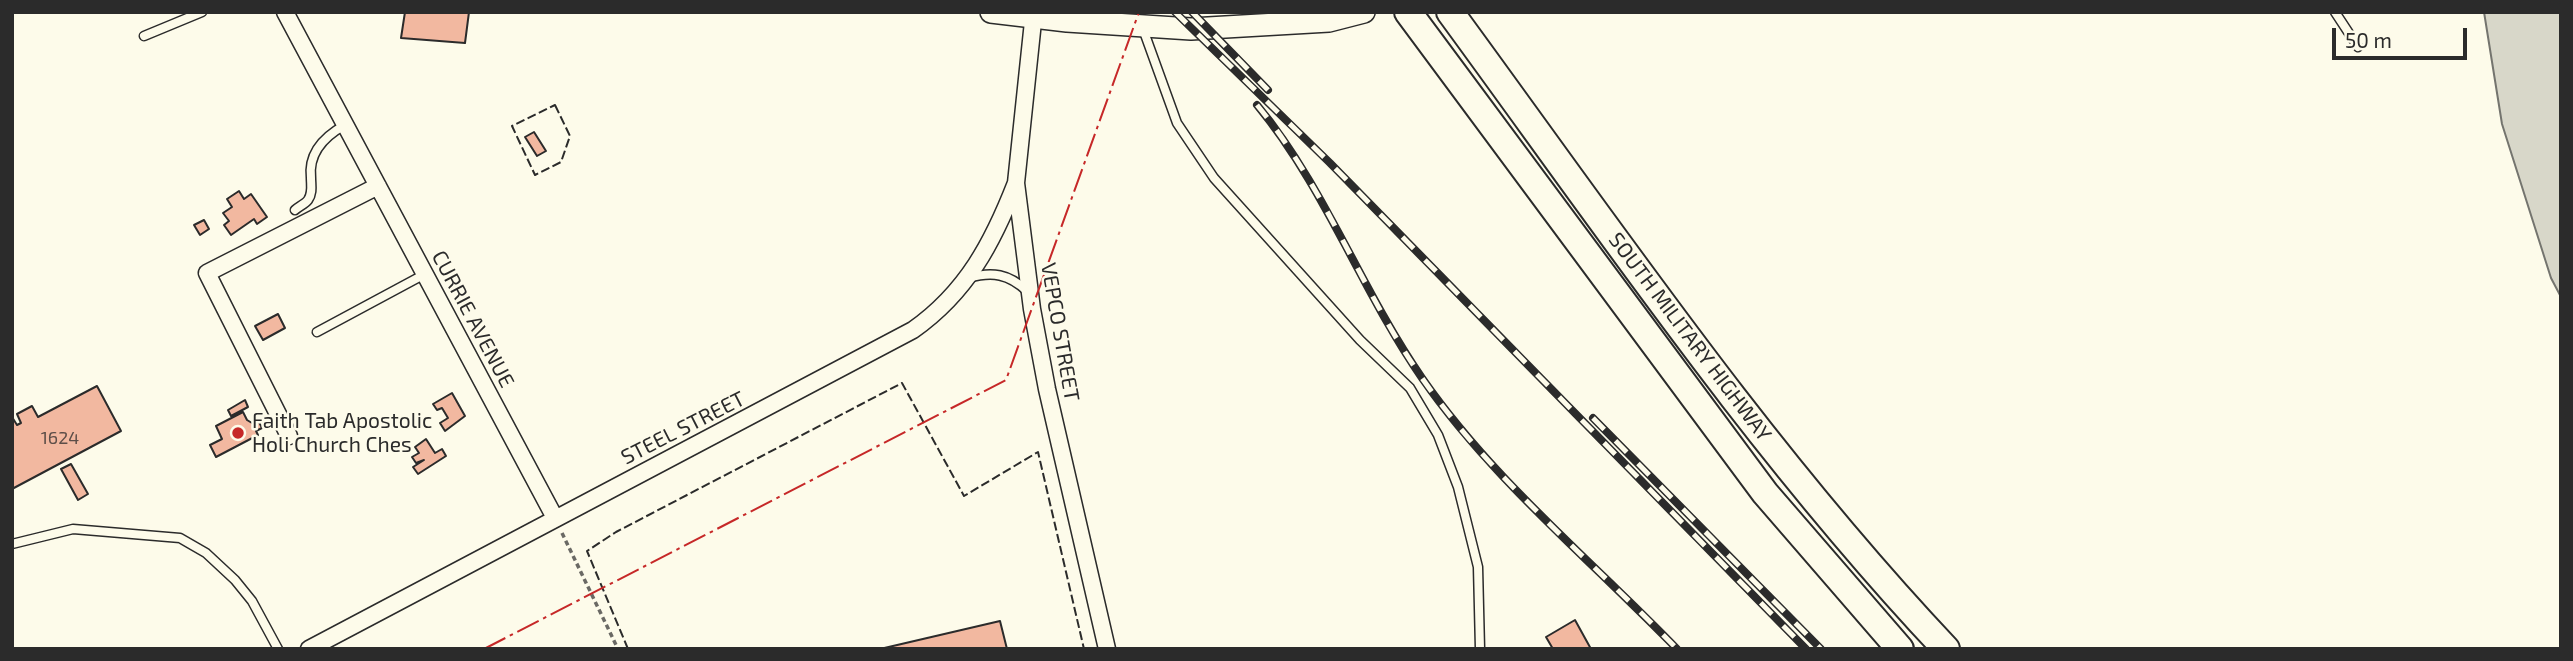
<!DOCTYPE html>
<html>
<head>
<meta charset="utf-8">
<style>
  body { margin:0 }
  #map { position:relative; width:2573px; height:661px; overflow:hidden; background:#fdfbea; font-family:"Exo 2",sans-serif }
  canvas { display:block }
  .frame { position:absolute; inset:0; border:14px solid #2b2b2b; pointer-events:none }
  .scale { position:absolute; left:2332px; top:28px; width:135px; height:32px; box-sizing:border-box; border:4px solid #2b2b2b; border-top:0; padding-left:9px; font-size:21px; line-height:24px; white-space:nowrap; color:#2b2b2b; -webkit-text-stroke:5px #fdfbea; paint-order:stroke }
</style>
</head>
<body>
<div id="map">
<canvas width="2573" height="661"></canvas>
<div class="frame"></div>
<div class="scale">50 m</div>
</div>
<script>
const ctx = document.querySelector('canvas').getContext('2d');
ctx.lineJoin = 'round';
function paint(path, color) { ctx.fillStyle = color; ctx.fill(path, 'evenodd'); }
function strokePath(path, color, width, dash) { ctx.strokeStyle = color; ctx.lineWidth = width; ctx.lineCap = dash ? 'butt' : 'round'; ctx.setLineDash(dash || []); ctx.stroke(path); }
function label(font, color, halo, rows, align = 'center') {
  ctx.font = font + ' "Exo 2",sans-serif'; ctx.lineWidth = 5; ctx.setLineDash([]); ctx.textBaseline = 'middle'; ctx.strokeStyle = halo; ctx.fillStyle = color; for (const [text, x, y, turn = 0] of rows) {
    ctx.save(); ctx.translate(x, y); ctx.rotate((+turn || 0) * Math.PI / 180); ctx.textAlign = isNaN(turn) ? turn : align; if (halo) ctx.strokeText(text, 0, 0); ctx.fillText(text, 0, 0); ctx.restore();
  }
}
const water = new Path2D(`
  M2484,12H2561V297L2551,278L2502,124Z`);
const building = new Path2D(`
  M405,12H469L465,43L401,38Z
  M534,132L546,151L537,156L525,137Z
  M239,191L244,199L251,194L267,217L257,224L254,219L231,235L224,225L229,221L223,213L232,207L227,199Z
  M204,220L209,229L200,235L194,225Z
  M278,314L285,328L263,340L255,326Z
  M97,386L121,431L12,489V417L17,425L21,423L17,414L32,406L38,417Z
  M452,393L465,416L445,431L440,423L448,418L442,408L437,410L433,404Z
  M245,400L248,407L231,416L228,410Z
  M243,412L247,420L252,423L258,420L262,428L256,431L258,435L216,457L210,445L222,439L216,426Z
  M426,439L435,453L442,449L446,456L418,474L413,467L424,460L416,463L412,457L419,453L415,447Z
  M71,464L88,494L78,500L61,469Z
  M1575,620L1591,649H1553L1546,637Z
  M1000,621L1007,649H880Z`);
const path = new Path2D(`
  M562,533L618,649`);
const service = new Path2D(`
  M2335,12L2358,47
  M1143,29L1177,123L1214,178L1360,340L1410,388L1438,435L1458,487L1478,567L1480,649
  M144,36L202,12
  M295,210C298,207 305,204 308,200C313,193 311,185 311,178C308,153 325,136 345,125
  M969,278C992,271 1009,274 1027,291
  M317,332L425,274
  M12,544L73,529L180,538L206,553L235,580L252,601L278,649`);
const minor = new Path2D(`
  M285,12L555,518
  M1034,12L1016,183L1032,309L1047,389L1107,649
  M289,436L207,273L378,186
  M309,649L913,330C967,292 993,242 1016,183`);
const tertiary = new Path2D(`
  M991,12L1067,21L1191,29L1329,21L1364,12`);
const primary = new Path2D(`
  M1408,12L1765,493L1900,649
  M1450,12C1609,229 1761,453 1946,649`);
const rail = new Path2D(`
  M1175,12L1330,163L1806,649
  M1192,12L1268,90
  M1257,105C1325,187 1361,290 1422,378C1492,479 1591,560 1677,649
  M1593,418L1821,649`);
const fence = new Path2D(`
  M555,105L570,136L561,162L535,175L512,126Z
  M628,649L587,551L616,532L902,383L964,496L1038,452L1084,649`);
const power = new Path2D(`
  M484,649L1006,380L1139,12`);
const markers = [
  [238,433,7,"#c62828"]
];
const numberNames = [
  ["1624",60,438]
];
const streetNames = [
  ["CURRIE AVENUE",473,319,62],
  ["VEPCO STREET",1060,332,80],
  ["SOUTH MILITARY HIGHWAY",1690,337,53],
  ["STEEL STREET",683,428,-27]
];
const poiNames = [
  ["Faith Tab Apostolic",252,421],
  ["Holi Church Ches",252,445]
];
paint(water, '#d8d7c9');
strokePath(water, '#74746e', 2);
paint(building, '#f2b8a0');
strokePath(building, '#2b2b2b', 2);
strokePath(service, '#2b2b2b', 11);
strokePath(minor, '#2b2b2b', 19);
strokePath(tertiary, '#2b2b2b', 24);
strokePath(primary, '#2b2b2b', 30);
strokePath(path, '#6a6964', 3.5, [5, 3.5]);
strokePath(service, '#fdfbea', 8);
strokePath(minor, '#fdfbea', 16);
strokePath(tertiary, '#fdfbea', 21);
strokePath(primary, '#fdfbea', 26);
strokePath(rail, '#2b2b2b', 8);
strokePath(rail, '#fdfbea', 5, [16]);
strokePath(fence, '#2b2b2b', 2, [9, 3.5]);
strokePath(power, '#c62828', 2, [24, 5, 3.5, 5]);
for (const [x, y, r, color] of markers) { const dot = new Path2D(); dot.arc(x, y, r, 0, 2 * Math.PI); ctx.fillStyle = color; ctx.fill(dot); strokePath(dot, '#fdfbea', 2.5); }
label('18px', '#5d4e48', null, numberNames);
label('21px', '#2b2b2b', '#fdfbea', streetNames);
label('21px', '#2b2b2b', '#fdfbea', poiNames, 'left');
</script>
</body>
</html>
